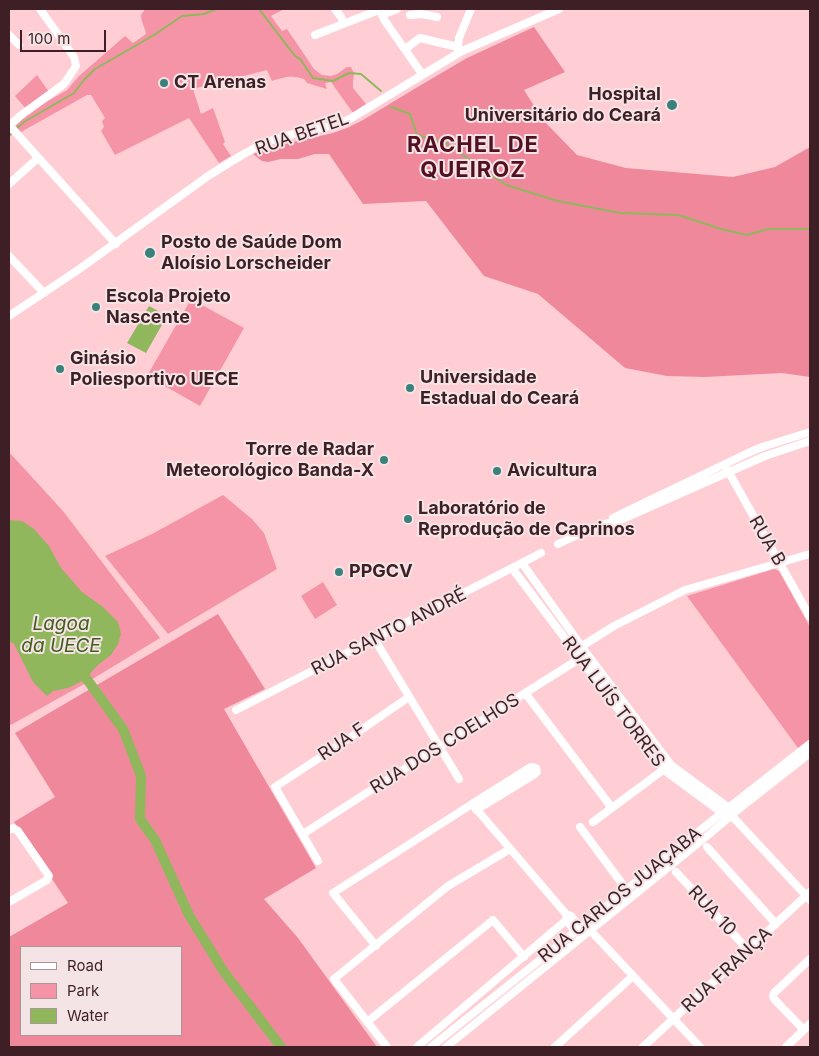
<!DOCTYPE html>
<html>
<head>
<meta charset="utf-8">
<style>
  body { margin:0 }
  #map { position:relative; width:819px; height:1056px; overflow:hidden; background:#ffcdd4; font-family:Inter,sans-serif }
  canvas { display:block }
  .frame { position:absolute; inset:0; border:10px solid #3d1f25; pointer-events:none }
  .legend { position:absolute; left:20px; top:946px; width:162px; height:90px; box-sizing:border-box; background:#f5e4e6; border:1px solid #ab9599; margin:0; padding:6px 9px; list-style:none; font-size:15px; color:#3d1f25 }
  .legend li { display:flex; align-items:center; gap:10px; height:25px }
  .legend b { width:25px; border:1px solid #ab9599 }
  .scale { position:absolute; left:20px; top:30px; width:86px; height:22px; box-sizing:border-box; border:2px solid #3d1f25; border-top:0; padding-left:6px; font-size:15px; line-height:18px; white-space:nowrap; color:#3d1f25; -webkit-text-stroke:4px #f5e4e6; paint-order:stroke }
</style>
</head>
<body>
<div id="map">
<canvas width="819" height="1056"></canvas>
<div class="frame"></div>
<ul class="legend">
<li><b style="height:6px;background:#fff"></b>Road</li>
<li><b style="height:14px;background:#f594a6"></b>Park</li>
<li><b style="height:14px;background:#90b75c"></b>Water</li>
</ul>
<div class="scale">100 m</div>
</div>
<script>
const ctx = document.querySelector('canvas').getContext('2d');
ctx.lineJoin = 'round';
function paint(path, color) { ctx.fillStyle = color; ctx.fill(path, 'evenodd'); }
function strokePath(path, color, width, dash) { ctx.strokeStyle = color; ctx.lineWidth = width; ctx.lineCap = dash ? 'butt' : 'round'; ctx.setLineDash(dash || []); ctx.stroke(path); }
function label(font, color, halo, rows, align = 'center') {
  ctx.font = font + ' Inter,sans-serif'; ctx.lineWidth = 4; ctx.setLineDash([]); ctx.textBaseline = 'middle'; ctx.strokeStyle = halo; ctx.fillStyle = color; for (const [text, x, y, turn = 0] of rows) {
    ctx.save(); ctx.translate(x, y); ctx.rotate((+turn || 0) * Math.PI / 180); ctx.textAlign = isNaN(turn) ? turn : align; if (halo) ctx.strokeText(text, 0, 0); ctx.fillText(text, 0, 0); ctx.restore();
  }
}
const green = new Path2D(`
  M145,9H284L271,16L282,31L287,29L310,63L314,69L322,75L331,76L337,74L347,67H351L354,73L353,82V88L366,104L353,113L331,82L325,83L327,89L307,83L304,79C291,75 285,77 272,81L267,70L193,89L201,114L213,108L225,142L223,144L231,156L219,163L189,118L115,155L101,131L104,127L102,121L105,118L91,95H87L21,132L15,126L16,123L29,112L67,90L79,76L125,36L133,43L146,34C145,27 141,22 141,15Z
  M37,75L49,92L27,110L15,96Z
  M191,299L244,328L200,406L147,376Z
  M9,452L63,511L160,638L86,683L9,726Z
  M223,495L252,519L264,533L277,569L168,634L105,556L152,534Z
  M774,569L779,571L810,627V739L798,748L687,596Z
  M323,582L337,605L315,619L301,596Z`);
const forest = new Path2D(`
  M534,27L565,72L524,90L543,120L577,155L626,168L733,177L775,167L810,147V377L782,373L705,377L667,376L625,368L538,294L484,276L426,201L363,204L329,154H315L298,159H281L268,162L262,161L253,154L275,146L333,133L347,128L363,120L421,85L467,58Z
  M218,614L265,689L224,709L316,868L264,899L298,938L377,1047H9V937L68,903L14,822L55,797L15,733ZM21,947H181V1035H21Z`);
const water = new Path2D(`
  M149,306L167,316L146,353L127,343Z
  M9,520L22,521L34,529L49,546L61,568L82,592L103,607L118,622L121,634L118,644L111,655L98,665L84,680L68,688L53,691L47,696L33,682L14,644L9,641Z`);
const stream = new Path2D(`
  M259,9L295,56L300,59L313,78L333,81L349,73L361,74L381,91
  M391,107L410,114L417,135L446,143L506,185L558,201L620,213L678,215L721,229L747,235L768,229H810
  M17,128L24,122L74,93L84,80L95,69L154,35L182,16L204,14L216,9
  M9,136L11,134`);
const river = new Path2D(`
  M78,667L123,729L141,776L140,819L155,840L189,915L224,972L281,1047`);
const minor = new Path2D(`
  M335,9L341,17L344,23
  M379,9L385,21L422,74
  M382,15L397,9
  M410,15L421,14L437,17
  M9,35L19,45
  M315,35L379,10
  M405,49L420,38L458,47
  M460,50L458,47L459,38L471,9
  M9,125L116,244
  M9,126L20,116L64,84L76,66L74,57L40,9
  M9,184L38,158
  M9,256L44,293
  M9,316L78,270L208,176L242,155L264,143L285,136L326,127L348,120L462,51L559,9
  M727,469L810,617
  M613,518L627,511L748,453L762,447L810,432
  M558,544L588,530L605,524L618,521L765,456L810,441
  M522,563L587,654L671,765L729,808L732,816L810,900
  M512,568L664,770L725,815
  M375,640L459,779
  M582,646L614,626L685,590L810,554
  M526,694L612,808
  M236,710L541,553
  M472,804L531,767L536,768L537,772L535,774L476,810
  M593,822L667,767
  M580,827L629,893
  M9,830L13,828L18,831L49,876L47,880L9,902
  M303,834L371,790L587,654
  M707,847L776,924
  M318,861L275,787L342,743L409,697
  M676,872L748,950
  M590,930L700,1047
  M575,932L567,920L566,914L571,916L581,928
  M376,946L333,893L472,804L566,914
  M367,1022L493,920L524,957
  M804,1030L774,999L773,996L774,993L810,959
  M387,1047L334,979L448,886L510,849
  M417,1047L571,916
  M431,1047L601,911C669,853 740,799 810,744
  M446,1047L701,841L745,804L810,753
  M555,1047L633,976
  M643,1047L810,892
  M786,1047L810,1024`);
const markers = [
  [164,83,5,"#3a817c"],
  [672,105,6,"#3a817c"],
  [150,253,6,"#3a817c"],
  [96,307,5,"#3a817c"],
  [60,369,5,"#3a817c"],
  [410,388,5,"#3a817c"],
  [384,460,5,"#3a817c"],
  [497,471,5,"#3a817c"],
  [408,519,5,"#3a817c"],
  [339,572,5,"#3a817c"]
];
const poiNames = [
  ["CT Arenas",174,83],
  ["Hospital",661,95,"right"],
  ["Universitário do Ceará",661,116,"right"],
  ["Posto de Saúde Dom",161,243],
  ["Aloísio Lorscheider",161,264],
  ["Escola Projeto",106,297],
  ["Nascente",106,318],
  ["Ginásio",70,359],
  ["Poliesportivo UECE",70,380],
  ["Universidade",420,378],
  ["Estadual do Ceará",420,399],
  ["Torre de Radar",374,450,"right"],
  ["Meteorológico Banda-X",374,471,"right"],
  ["Avicultura",507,471],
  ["Laboratório de",418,509],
  ["Reprodução de Caprinos",418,530],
  ["PPGCV",349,572]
];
const streetNames = [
  ["RUA BETEL",302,134,-19],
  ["RUA B",767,541,60],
  ["RUA SANTO ANDRÉ",389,632,-27],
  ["RUA LUÍS TORRES",613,702,53],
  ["RUA F",342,742,-34],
  ["RUA DOS COELHOS",445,744,-32],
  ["RUA CARLOS JUAÇABA",620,895,-39],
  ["RUA 10",712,911,47],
  ["RUA FRANÇA",727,970,-43]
];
const waterNames = [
  ["Lagoa",61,624],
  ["da UECE",61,646]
];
const districtNames = [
  ["RACHEL DE",473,145],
  ["QUEIROZ",473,170]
];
paint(green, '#f594a6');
paint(forest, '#f0889c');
paint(water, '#90b75c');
strokePath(stream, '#90b75c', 2);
strokePath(river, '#90b75c', 10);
strokePath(minor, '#fff', 8);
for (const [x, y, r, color] of markers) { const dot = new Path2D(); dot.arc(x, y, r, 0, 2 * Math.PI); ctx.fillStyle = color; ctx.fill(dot); strokePath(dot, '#f5e4e6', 2); }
label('bold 18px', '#3d1f25', '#f5e4e6', poiNames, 'left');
label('18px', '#3d1f25', '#f5e4e6', streetNames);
label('italic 19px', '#435d1e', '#f5e4e6', waterNames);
ctx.letterSpacing = '1px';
label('bold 22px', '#511123', '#f5e4e6', districtNames);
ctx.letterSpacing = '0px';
</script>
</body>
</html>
